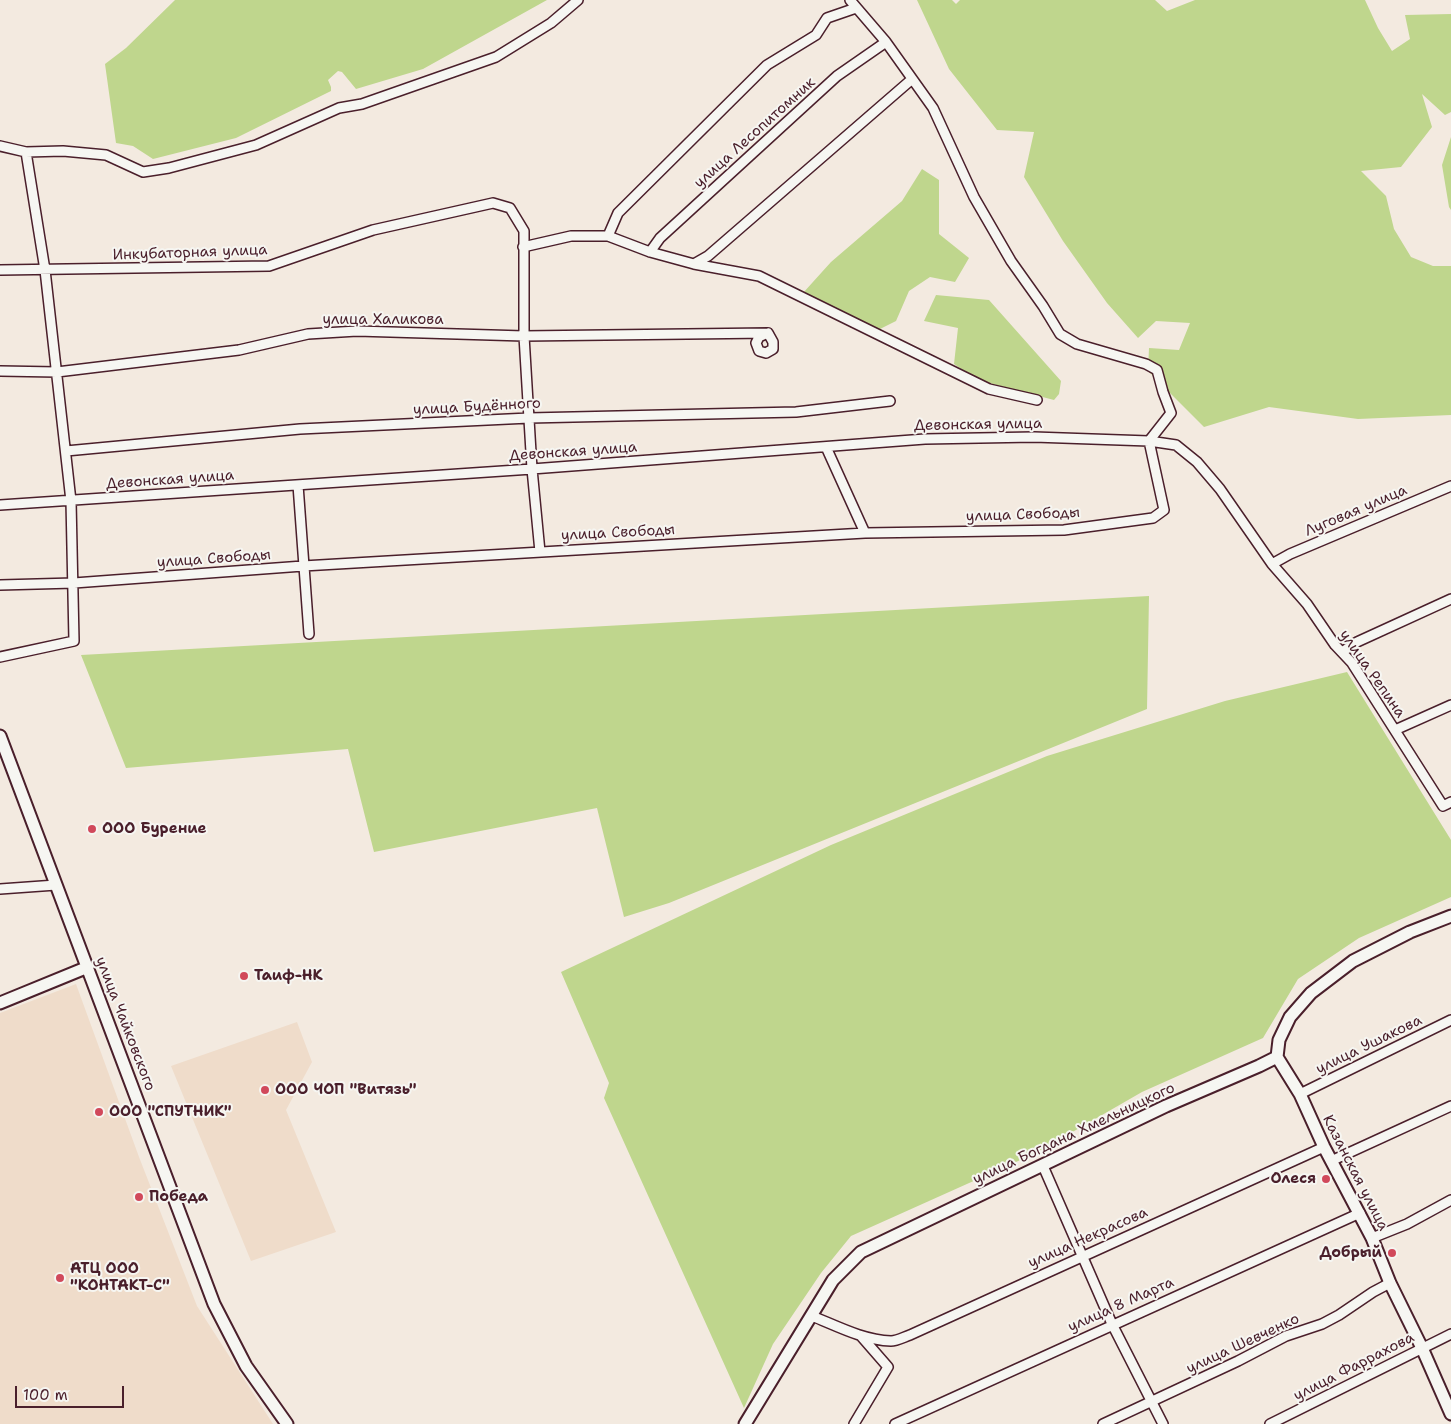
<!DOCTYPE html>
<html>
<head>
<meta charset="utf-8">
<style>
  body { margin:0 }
  #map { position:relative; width:1451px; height:1424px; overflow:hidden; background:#f3eae0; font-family:"Shantell Sans",sans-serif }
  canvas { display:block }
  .scale { position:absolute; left:15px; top:1386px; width:109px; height:22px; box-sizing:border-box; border:2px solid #4a1f2b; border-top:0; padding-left:6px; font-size:15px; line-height:18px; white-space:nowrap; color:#4a1f2b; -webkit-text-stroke:4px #f6f6f2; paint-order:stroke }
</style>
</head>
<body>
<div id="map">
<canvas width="1451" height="1424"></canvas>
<div class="scale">100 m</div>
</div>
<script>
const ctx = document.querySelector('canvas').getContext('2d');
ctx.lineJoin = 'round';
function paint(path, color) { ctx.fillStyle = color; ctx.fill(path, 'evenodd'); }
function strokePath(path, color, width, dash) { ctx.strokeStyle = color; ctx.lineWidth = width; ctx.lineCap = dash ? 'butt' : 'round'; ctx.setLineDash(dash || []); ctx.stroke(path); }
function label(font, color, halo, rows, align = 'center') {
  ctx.font = font + ' "Shantell Sans",sans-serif'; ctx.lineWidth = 4; ctx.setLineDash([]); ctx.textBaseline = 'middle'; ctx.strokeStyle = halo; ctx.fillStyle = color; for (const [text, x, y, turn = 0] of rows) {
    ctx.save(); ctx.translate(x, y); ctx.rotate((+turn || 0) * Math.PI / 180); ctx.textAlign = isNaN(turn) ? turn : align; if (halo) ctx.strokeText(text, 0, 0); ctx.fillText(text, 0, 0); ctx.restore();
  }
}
const built = new Path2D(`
  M76,984L139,1157L197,1306L273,1424H0V1013Z
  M297,1022L312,1062L286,1110L336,1232L251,1261L171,1066Z`);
const green = new Path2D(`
  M175,0H547L423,69L356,89L342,72L338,71L328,80L331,87V91L236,138L153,159L133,146L116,143L105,64L126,48Z
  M917,0H952L956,4L960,0H1155L1167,11L1195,0H1365L1378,28L1392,51L1410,39L1405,15L1451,14V112L1445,115L1422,94L1432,127L1401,167L1361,171L1386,196L1394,229L1411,257L1433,266H1451V415L1358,419L1269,407L1204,427L1148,371L1149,348L1179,350L1190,323L1156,321L1138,338L1107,303L1063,241L1024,177L1034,132L997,130L949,69Z
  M1451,137V210L1449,207L1442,165Z
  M922,169L939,180V234L969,258L955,282L930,277L909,291L896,321L878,330L803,293L831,262L902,201Z
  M936,295L989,300L1061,381L1059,394L1054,400L978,380L954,364L958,328L924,321Z
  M1149,596L1147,709L669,903L624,917L597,808L374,852L348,749L126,768L81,655Z
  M1347,672L1451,840V897L1359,938L1298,979L1263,1038L1142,1092L1036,1153L851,1236L821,1273L773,1344L744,1408L604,1098L609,1083L561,972L831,845L1047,756L1225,701Z`);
const street = new Path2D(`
  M850,0L886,42L933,108L974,197L1011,261L1043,306L1060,334L1077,344L1146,364L1157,370L1163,392L1171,413L1149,441
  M0,146L26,152L63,151L106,155L143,172L169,168L256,145L339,108L362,104L496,57L551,23L578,0
  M608,236L618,213L767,65L816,35L827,18L856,8
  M523,247L571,236H608L650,252L694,264L708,256L911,80
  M650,252L660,238L837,76L886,42
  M694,264L759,276L989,389L1037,400
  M0,270L269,266L373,230L493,203L510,208L524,231V336L532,469L540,552
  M768,333L773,342V349L766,353L759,351L756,343L759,337Z
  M0,371L57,372L239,350L308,334L357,331L524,336L768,333
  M826,447L865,533
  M66,451L300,429L529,418L796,412L890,401
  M298,485L309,634
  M0,505L532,469L925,439L1034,437L1149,441L1176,445L1197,462L1220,489L1272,564L1307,604L1335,645L1352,663L1443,806L1451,802
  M1272,564L1290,554L1451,486
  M0,585L74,583L303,566L865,533L1064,530L1153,518L1164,510L1149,441
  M1342,652L1357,642L1451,599
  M0,657L74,641L71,501L45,270L26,152
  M1395,730L1451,705
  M0,889L56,885
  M1300,1094L1451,1020
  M1331,1161L1451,1106
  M1043,1166L1112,1324L1163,1424
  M1372,1238L1407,1224L1451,1200
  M812,1316C837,1326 863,1340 891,1341C897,1341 904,1337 910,1335L1324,1147
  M854,1424L888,1367L861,1336
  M895,1424L1360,1213
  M1103,1424L1238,1361L1286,1336L1322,1324L1339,1315L1373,1292L1390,1283
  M1270,1424L1451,1334`);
const secondary = new Path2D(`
  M0,736L214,1304L246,1366L287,1424
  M0,1003L88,967
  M1277,1057L1300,1094L1324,1147L1372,1238L1390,1283L1422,1348L1451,1414
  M745,1424L833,1280L861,1252L1166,1106L1259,1066L1277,1057L1279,1040L1290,1017L1311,993L1353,961L1410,932L1451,916`);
const markers = [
  [92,829,5,"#d1495b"],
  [244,976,5,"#d1495b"],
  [265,1090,5,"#d1495b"],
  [99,1112,5,"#d1495b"],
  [1326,1179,5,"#d1495b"],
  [139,1197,5,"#d1495b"],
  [1392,1253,5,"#d1495b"],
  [60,1278,5,"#d1495b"]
];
const streetNames = [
  ["улица Лесопитомник",755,133,-42],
  ["Инкубаторная улица",190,253,-2],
  ["улица Халикова",383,320],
  ["улица Будённого",477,407,-3],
  ["Девонская улица",978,425,-1],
  ["Девонская улица",573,452,-4],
  ["Девонская улица",170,480,-4],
  ["Луговая улица",1356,511,-23],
  ["улица Свободы",1023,515,-2],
  ["улица Свободы",618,533,-3],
  ["улица Свободы",214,559,-4],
  ["улица Репина",1372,674,55],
  ["улица Чайковского",125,1024,69],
  ["улица Ушакова",1369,1045,-26],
  ["улица Богдана Хмельницкого",1074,1134,-25],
  ["Казанская улица",1355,1173,63],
  ["улица Некрасова",1088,1238,-24],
  ["улица 8 Марта",1121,1305,-24],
  ["улица Шевченко",1243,1344,-25],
  ["улица Фаррахова",1354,1367,-27]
];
const poiNames = [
  ["ООО Бурение",102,829],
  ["Таиф-НК",254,976],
  ["ООО ЧОП \"Витязь\"",275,1090],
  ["ООО \"СПУТНИК\"",109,1112],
  ["Олеся",1316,1179,"right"],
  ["Победа",149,1197],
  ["Добрый",1382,1253,"right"],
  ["АТЦ ООО",70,1269],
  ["\"КОНТАКТ-С\"",70,1286]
];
paint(built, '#efdcca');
paint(green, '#bfd68d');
strokePath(street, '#4a1f2b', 12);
strokePath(secondary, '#4a1f2b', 15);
strokePath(street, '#f6f6f2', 9);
strokePath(secondary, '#f6f6f2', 11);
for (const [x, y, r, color] of markers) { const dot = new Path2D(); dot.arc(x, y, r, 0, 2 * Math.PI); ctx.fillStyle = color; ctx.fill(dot); strokePath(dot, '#f6f6f2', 2); }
label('15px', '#4a1f2b', '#f6f6f2', streetNames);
label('bold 15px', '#4a1f2b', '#f6f6f2', poiNames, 'left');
</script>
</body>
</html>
